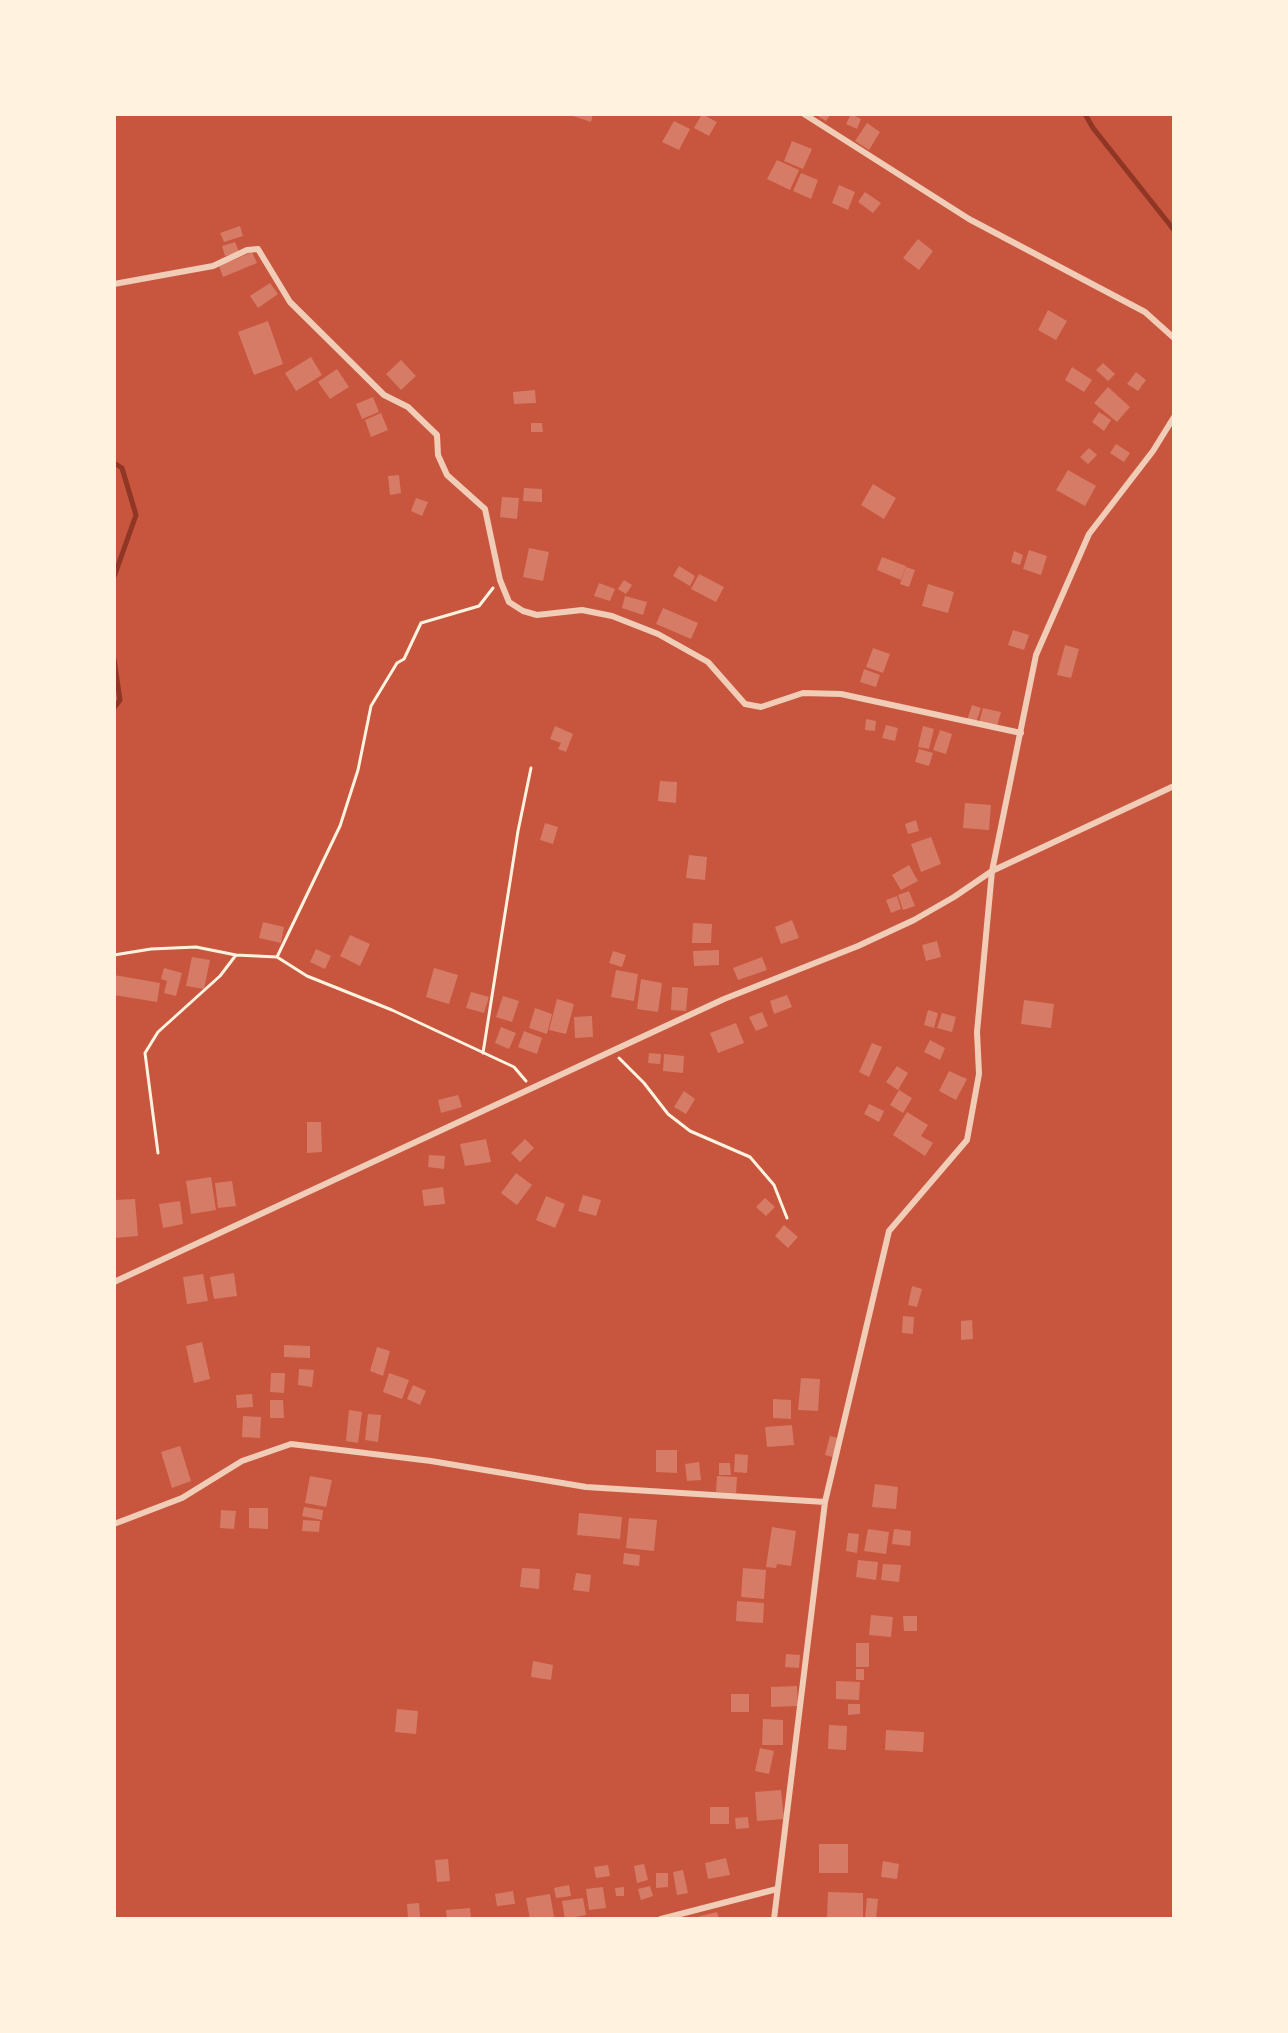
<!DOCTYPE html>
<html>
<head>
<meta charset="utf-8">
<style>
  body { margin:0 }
  #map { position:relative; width:1288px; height:2033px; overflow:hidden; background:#c8553d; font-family:Lato,sans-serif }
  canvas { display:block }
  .frame { position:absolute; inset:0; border:116px solid #fff3e0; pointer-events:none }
</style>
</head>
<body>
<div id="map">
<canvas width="1288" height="2033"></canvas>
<div class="frame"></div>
</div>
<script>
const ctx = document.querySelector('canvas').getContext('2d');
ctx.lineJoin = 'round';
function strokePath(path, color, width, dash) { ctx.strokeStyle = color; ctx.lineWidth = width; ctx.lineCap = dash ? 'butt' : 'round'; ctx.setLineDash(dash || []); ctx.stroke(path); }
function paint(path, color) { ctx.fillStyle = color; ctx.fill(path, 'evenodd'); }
const stream = new Path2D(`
  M1085,114L1093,128L1174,230
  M114,463L122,468L136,515L114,577
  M114,659L120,700L114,708`);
const building = new Path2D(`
  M567,114H593L591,122Z
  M702,114L717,122L709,136L694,128Z
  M814,114H831L826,121Z
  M851,114L861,119L857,129L846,124Z
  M674,121L690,129L679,150L662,142Z
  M867,123L880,132L869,150L855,141Z
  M792,141L812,149L803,169L784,161Z
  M777,160L799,170L790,190L767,179Z
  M801,173L818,180L811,199L793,191Z
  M839,185L855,192L848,210L832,203Z
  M865,192L881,203L873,213L858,202Z
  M240,226L243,236L224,242L220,233Z
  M918,239L933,251L919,270L903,258Z
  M235,242L239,252L225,256L222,246Z
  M252,252L257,263L223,277L219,266Z
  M270,283L278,294L258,308L250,296Z
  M1048,310L1067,321L1056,340L1038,330Z
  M268,321L283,364L254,375L238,332Z
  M311,357L322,375L296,391L285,373Z
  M401,360L416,376L401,390L386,374Z
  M1103,363L1115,374L1108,381L1096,370Z
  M1072,367L1092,380L1084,392L1065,380Z
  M337,369L349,387L330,399L318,382Z
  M1136,372L1146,380L1138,391L1127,384Z
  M1108,387L1130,407L1117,422L1094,403Z
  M535,390L536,403L514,404L513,392Z
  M373,397L379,412L362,419L356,404Z
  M1099,412L1111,420L1104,431L1092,422Z
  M381,413L388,430L371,437L365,420Z
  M531,423H542L543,432H531Z
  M1116,444L1130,453L1124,462L1110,453Z
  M1089,448L1097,455L1088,464L1080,457Z
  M1068,470L1096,486L1085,506L1056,490Z
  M399,475L401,493L390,495L388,476Z
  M873,484L896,498L884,519L861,505Z
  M524,488L542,489V502L523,501Z
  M502,497L519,498L517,519L500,517Z
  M416,498L428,502L422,516L411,511Z
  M529,548L549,552L543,581L523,577Z
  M1029,550L1047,556L1041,575L1023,569Z
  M1014,551L1023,555L1020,565L1011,562Z
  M882,557L906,566L901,580L877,570Z
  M679,566L695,576L690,586L673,576Z
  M906,567L915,570L909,587L900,584Z
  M699,574L724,587L716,602L691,589Z
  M624,580L632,585L626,594L618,589Z
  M599,583L615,589L610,601L594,596Z
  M928,584L954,592L948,613L922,606Z
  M625,596L647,602L643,615L622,608Z
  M663,608L698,623L691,639L656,624Z
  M1013,630L1029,635L1024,650L1008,645Z
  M1065,645L1079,649L1071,678L1057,675Z
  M873,648L890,654L883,673L866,667Z
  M864,669L880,675L876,687L860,682Z
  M972,705L981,708L976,723L967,720Z
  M983,708L1001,712L996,730L978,726Z
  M866,719L876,721L875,731L865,730Z
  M886,725L898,728L895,741L882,738Z
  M555,726L573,734L566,752L558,749L561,743L550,739Z
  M923,726L934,729L929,749L918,747Z
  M940,730L952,734L946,754L933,750Z
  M919,749L933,753L929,766L915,762Z
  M660,781L677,782L676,803L658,801Z
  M965,803L991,805L989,830L963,828Z
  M916,820L919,831L908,834L905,824Z
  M545,823L558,827L553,844L540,840Z
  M931,837L941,864L921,872L911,844Z
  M689,855L707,857L705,880L686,878Z
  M909,865L918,881L901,890L892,875Z
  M909,891L915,906L903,910L898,895Z
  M897,896L901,909L891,913L886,900Z
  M792,920L799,938L781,944L775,927Z
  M263,922L284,927L281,943L259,938Z
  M693,923L712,924L711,943H692Z
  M350,935L370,944L360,966L340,956Z
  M937,941L941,957L926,961L922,945Z
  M316,949L331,956L325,969L310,962Z
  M719,950V965L694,966L693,951Z
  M613,951L626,955L622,967L609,963Z
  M192,957L210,960L204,989L186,986Z
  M762,957L767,970L738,980L733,968Z
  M164,968L182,973L176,996L164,993L167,981L161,979Z
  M434,968L458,975L449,1004L426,997Z
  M616,970L638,974L634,1001L611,997Z
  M114,975L160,983L157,1002L114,995Z
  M641,979L662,983L658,1012L637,1009Z
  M672,987L688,988L686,1011L671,1010Z
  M471,992L489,997L484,1013L466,1008Z
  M787,995L792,1007L774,1014L770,1001Z
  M503,996L519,1001L512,1022L496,1017Z
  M557,999L574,1004L566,1034L549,1030Z
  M1024,1000L1054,1004L1051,1028L1021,1024Z
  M535,1008L552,1014L547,1034L529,1028Z
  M928,1010L938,1013L934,1028L924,1025Z
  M762,1012L768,1026L756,1031L749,1017Z
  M942,1013L956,1017L952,1032L937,1028Z
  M592,1016L593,1037L575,1038L574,1017Z
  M736,1023L744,1043L718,1053L710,1033Z
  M501,1027L516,1033L509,1049L495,1043Z
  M524,1031L542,1038L537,1054L518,1047Z
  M930,1040L945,1048L940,1060L924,1052Z
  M872,1043L882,1047L869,1077L859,1072Z
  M649,1053L661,1054L660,1064L648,1063Z
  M664,1054L684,1056L683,1073L663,1071Z
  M897,1066L908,1073L898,1090L886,1082Z
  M949,1071L967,1079L956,1100L939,1091Z
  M899,1090L912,1098L903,1113L890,1105Z
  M684,1091L695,1099L686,1114L674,1107Z
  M458,1095L462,1107L441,1113L438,1100Z
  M869,1104L884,1111L879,1122L864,1114Z
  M907,1112L928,1125L921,1136L933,1143L925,1156L893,1135Z
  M307,1122H321L322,1152L307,1153Z
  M486,1139L491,1162L465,1166L460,1144Z
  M525,1139L534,1148L520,1162L511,1153Z
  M429,1155L445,1156L444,1169L428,1167Z
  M516,1173L532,1185L517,1205L501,1193Z
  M211,1177L216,1210L191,1214L186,1181Z
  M232,1181L236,1206L218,1208L215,1183Z
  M443,1187L445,1204L424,1206L422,1190Z
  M583,1195L601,1200L596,1216L578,1211Z
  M546,1196L565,1204L555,1228L536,1220Z
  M765,1198L775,1207L766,1216L756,1207Z
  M135,1199L138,1236L114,1238V1200Z
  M180,1201L183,1224L163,1228L159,1204Z
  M784,1225L798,1237L788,1248L775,1236Z
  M234,1273L237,1296L214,1299L210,1277Z
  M203,1274L208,1301L187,1304L183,1277Z
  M912,1286L922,1289L917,1307L908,1305Z
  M903,1316L914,1317L913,1334L902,1333Z
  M972,1320L973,1339L961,1340V1321Z
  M202,1342L210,1379L194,1383L186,1346Z
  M284,1345L310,1346V1358L284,1357Z
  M377,1347L390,1351L383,1376L370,1371Z
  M299,1369L314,1370L312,1387L298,1385Z
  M271,1373H285L284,1393L270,1392Z
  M389,1373L409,1380L402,1399L383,1392Z
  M801,1378L820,1379L818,1411L798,1410Z
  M413,1385L426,1391L420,1405L407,1399Z
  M252,1394L253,1407L237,1408L236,1395Z
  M773,1399L791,1400V1419L773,1418Z
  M270,1400H283L284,1418H270Z
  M349,1410L362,1412L358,1443L346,1441Z
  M368,1414L381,1415L378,1442L365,1440Z
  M243,1416L261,1417L260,1438L242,1437Z
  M792,1425L794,1445L767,1447L765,1427Z
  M830,1436L838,1438L833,1457L825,1455Z
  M180,1446L191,1481L172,1488L161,1452Z
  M656,1450H677V1473L656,1472Z
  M735,1454L748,1455L747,1473L734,1472Z
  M699,1462L701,1480L687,1481L685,1464Z
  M719,1463H730L731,1475H719Z
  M310,1476L332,1480L326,1507L305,1503Z
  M717,1476L737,1477L736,1493L716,1492Z
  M875,1484L898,1487L896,1509L872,1507Z
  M304,1507L323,1510L322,1520L302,1516Z
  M249,1508H268V1529L249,1528Z
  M221,1510L236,1511L234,1529L220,1528Z
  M579,1513L622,1517L620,1539L577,1535Z
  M629,1518L657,1520L654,1551L626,1548Z
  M303,1520L320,1521L319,1532L302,1531Z
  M772,1527L796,1531L791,1566L777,1564L776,1568L766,1567Z
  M868,1529L889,1532L886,1554L864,1551Z
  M894,1529L911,1531L910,1546L892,1544Z
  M848,1533L859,1534L857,1553L846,1551Z
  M624,1553L640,1555L639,1566L623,1564Z
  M858,1560L878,1562L876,1580L856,1577Z
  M883,1564L901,1565L899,1582L881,1580Z
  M522,1568L540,1569L539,1589L520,1587Z
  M743,1568L766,1570L764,1599L741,1597Z
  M576,1573L591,1575L589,1592L573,1590Z
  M737,1601L764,1603L763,1623L736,1621Z
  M871,1615L893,1617L891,1637L869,1635Z
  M903,1616H917V1631H904Z
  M856,1643H869V1667H856Z
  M786,1654L800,1655L799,1668L785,1667Z
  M533,1661L553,1665L551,1680L531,1677Z
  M856,1669H864V1680H856Z
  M836,1681L860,1682L859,1700L836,1699Z
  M797,1686L798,1706L771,1707V1687Z
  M731,1694H749V1712H731Z
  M848,1704H860V1714L848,1715Z
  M397,1709L418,1711L416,1734L395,1732Z
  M763,1719L783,1720V1745H762Z
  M829,1725L847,1726L846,1750L828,1749Z
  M886,1730L924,1732L923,1752L885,1750Z
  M760,1748L774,1751L769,1774L755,1771Z
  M781,1790L784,1819L757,1821L755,1792Z
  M710,1807H729V1824H710Z
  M748,1817L749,1828L736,1829L735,1818Z
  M819,1844H848V1873H819Z
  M726,1858L730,1875L708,1879L705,1863Z
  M448,1859L450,1881L437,1882L435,1860Z
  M883,1861L899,1864L897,1879L881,1877Z
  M644,1864L648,1880L637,1883L634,1866Z
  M608,1865L610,1876L596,1878L594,1867Z
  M683,1870L688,1893L677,1895L673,1872Z
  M656,1873H668V1887L656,1888Z
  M569,1885L571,1896L556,1898L554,1888Z
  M650,1886L653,1896L641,1900L638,1889Z
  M603,1887L606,1908L589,1910L586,1889Z
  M624,1887V1896H616L615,1888Z
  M513,1891L515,1904L497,1906L495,1894Z
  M828,1892L863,1893V1919L827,1918Z
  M550,1894L554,1917L530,1919L526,1898Z
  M583,1898L586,1915L565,1919L562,1901Z
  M867,1898L878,1899L876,1919L865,1918Z
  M419,1903L420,1917L408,1918L407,1904Z
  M470,1908L471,1919H447L446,1910Z
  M717,1912L719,1919H697V1917Z`);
const path = new Path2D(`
  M114,955L151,949L196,947L236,955L277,957L307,976L392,1010L514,1067L526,1081
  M277,957L340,826L358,770L371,706L397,663L404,659L421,623L479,606L493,588
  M483,1053L518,831L531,768
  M619,1058L644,1083L668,1114L690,1131L750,1157L774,1185L787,1218
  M158,1153L145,1053L158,1032L220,976L236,955`);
const minor = new Path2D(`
  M804,114L969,219L1145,312L1174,338
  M114,284L213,266L247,250L258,249L290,302L384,395L408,407L437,435L438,455L447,475L485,509L500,580L509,602L523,611L537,615L582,610L612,616L658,634L708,662L745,704L761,707L803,693L841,694L1021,733
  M1174,417L1153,451L1089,534L1036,655L992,871L1174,786
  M114,1282L724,999L858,946L914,920L954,897L992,871L977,1032L979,1074L967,1140L889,1231L825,1502L774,1919
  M114,1524L182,1498L242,1461L291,1444L431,1461L586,1487L825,1502
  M661,1919L777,1889`);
strokePath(stream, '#8f3625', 5);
paint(building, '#d67c66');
strokePath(path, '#fff3e0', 3);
strokePath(minor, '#f1ccb7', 6);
</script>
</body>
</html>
